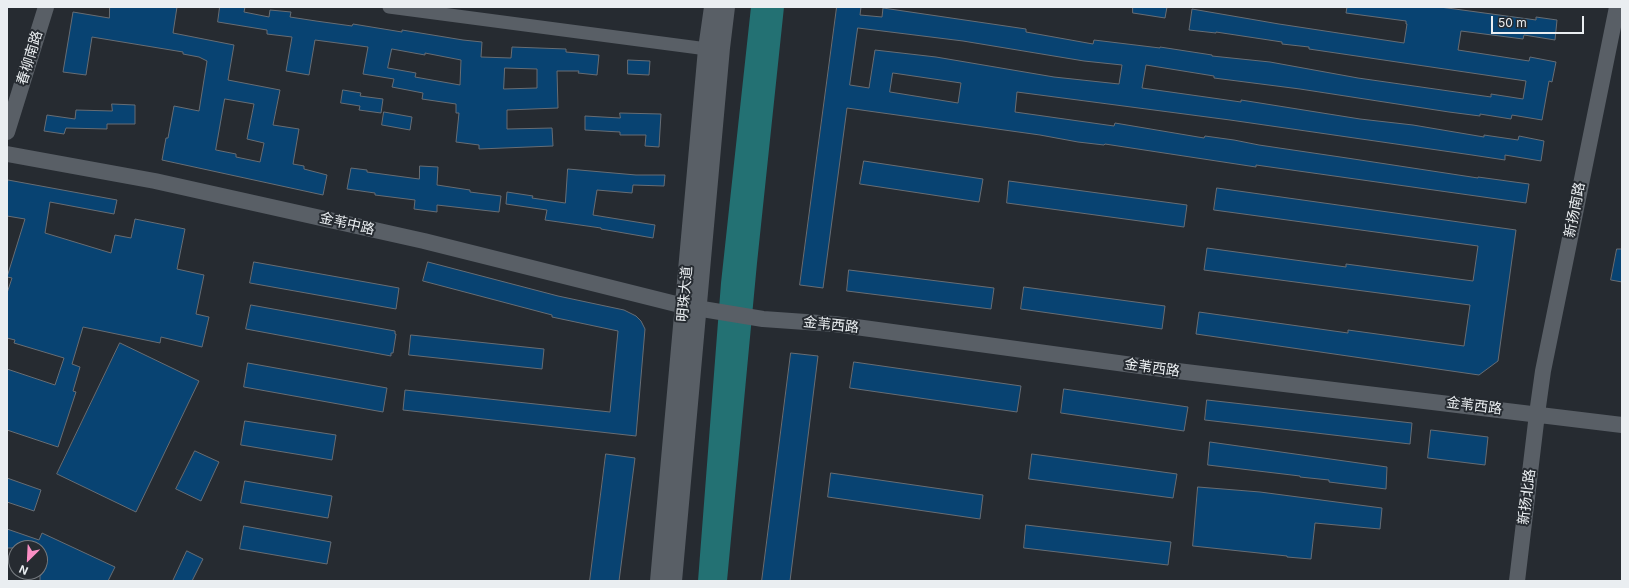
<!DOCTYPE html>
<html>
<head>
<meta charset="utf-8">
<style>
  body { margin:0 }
  #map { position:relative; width:1629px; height:588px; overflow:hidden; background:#262b31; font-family:Inter,sans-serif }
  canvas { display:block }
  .frame { position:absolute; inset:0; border:8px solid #eaeef1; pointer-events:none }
  .north { position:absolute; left:8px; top:540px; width:40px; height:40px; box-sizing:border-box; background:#262b31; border:1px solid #74797e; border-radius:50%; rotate:204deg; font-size:11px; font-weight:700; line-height:16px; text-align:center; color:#eaeef1 }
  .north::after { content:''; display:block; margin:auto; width:14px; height:18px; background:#fb8fc5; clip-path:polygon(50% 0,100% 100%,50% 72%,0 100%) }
  .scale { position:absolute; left:1491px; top:16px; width:93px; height:18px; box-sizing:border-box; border:2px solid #eaeef1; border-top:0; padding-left:5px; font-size:12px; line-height:14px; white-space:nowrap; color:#eaeef1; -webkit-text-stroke:3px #262b31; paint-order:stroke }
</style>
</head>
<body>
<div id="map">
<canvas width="1629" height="588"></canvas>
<div class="frame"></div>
<div class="north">N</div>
<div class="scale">50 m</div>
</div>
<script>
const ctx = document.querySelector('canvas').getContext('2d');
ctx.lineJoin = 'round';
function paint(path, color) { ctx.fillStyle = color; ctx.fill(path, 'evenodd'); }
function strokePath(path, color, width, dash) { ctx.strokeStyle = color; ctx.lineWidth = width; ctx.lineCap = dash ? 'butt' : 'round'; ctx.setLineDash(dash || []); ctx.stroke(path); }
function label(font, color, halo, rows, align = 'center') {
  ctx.font = font + ' Inter,"Noto Sans SC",sans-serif'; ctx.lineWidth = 4; ctx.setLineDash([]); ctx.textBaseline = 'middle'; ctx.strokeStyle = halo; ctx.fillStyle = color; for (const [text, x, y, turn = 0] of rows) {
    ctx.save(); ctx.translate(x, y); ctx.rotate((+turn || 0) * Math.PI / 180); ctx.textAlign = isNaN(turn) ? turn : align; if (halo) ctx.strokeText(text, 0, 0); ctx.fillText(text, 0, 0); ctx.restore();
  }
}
const water = new Path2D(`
  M751,7H784L757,263L727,581H698L721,283Z`);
const building = new Path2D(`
  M110,7H177L173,33L234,45L228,80L280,90L273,125L299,129L293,164L304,166V169L327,175L323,195L162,160L166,138H168L174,106L199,111L207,61L199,57L183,54V52L92,37L86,75L63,72L73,12L109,18ZM225,99L254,104L247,139L264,143L260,162L236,157V154L216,150Z
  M220,7H245L244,12L269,17L270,10L291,12L290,17L316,21L352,26L353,24L402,32V30L463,40L482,42L481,57L511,58L512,47L566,49V52L599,55L597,75L578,73L579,71H557L558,108L507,110V129L552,128L553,146L479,149V145L456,142L459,113H456V104L422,99L423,93L392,87L394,79L363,74L368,47L315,40L309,75L286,71L292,37L267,34V30L218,22ZM392,49L425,55V53L461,60L460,85L415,77L416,73L388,68ZM505,68L537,69V88L504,89Z
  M837,7H861L860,15L882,17L883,8L1026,29V32L1093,44L1094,40L1160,48V47L1212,55V56L1270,62L1358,78L1491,97V94L1523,99L1526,81L1309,49V47L1282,44V42L1216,32V33L1189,30L1192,9L1279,24L1404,43L1407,24H1406V21L1346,13L1347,7H1440L1536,20V17L1557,20L1555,40L1524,35L1523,39L1461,31L1458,50L1529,61L1530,57L1556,62L1552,82L1549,81L1542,120L1512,115L1511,119L1480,114V116L1449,112L1300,89L1214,78V76L1146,65L1142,88L1241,102V100L1360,119L1413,125L1484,137V135L1518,140L1519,136L1544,141L1541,161L1505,155V160L1472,155L1230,120L1017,92L1015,112L1114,126L1115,123L1204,138L1205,136L1234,140L1259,145L1347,158L1478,178V177L1529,184L1526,203L1256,165V167L1105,144L1104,145L1078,142L1040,135L847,108L823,288L800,285ZM858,28L963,41L1084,61L1122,65L1119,84L1054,77L936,57L875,50L869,88L850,85ZM893,73L961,83L958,103L890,92Z
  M1133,7H1167L1165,18L1133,13Z
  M628,60L650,61L649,75L628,74Z
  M343,90L361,93L360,96L383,99L381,113L359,110L360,106L341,103Z
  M112,104L135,105V124H107V129L66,128L64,134L44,131L47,115L75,119L76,110L112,111Z
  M384,112L412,117L410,130L382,125Z
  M620,113L661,114L659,147L645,146L646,135H620V132L585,130V116L620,118Z
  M864,161L983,179L979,202L860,184Z
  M420,166L438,167L437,185L470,190V192L501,196L499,212L437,205V212L414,209L415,200L375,195V193L347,189L351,168L367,170V172L419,179Z
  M568,169L636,175H665L664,186L633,185L632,193L597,190L593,215L655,225L653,238L601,229V228L545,220L547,210L506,204L507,192L533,196L532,198L565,203Z
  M8,180L117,200L114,214L50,202L45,233L111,253L115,235L131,238L135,219L185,229L177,269L204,275L196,314L209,317L202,347L161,337L160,343L83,327L72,364L80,367L73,391L76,392L58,447L7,430V369L55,385L64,358L14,343L15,340L7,338V293L12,278L7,277L25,219L7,216Z
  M1009,181L1187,205L1184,227L1007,203Z
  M1217,188L1516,230L1498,361L1479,375L1196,334L1199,312L1348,333V330L1464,346L1470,305L1204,270L1207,248L1346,267V264L1473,281L1478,246L1214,210Z
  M1617,249H1622V282L1611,280Z
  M254,262L399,288L396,309L250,283Z
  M428,262L558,296L624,310L636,316L641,321L645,329L636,436L403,410L405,390L610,412L618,331L552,317V315L423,281Z
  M849,270L994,288L991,309L847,291Z
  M1024,287L1165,306L1162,329L1021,309Z
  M251,305L395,331V334H396L393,353H391V356L246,329Z
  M411,335L544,349L542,369L409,355Z
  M120,343L199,381L136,512L57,474Z
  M791,353L818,356L790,581H762Z
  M854,362L1021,386L1017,412L850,388Z
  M248,363L387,388L383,412L244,387Z
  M1064,389L1188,407L1184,431L1061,413Z
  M1207,400L1412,423L1410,444L1205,420Z
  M245,421L336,435L332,460L241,445Z
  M1431,430L1488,437L1485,465L1428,458Z
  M1210,442L1387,467L1386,489L1329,482V480L1300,477V476L1208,465Z
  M195,451L219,462L201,501L176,489Z
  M606,454L635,458L619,581H590Z
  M1032,454L1177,474L1173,498L1029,479Z
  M831,473L983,495L980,519L828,497Z
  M7,478L41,490L34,511L7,502Z
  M245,481L332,496L328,518L241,503Z
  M1198,487L1260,492L1382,508L1380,529L1315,523L1311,559L1287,557V556L1193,546Z
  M1026,525L1171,542L1168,565L1024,548Z
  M244,526L331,542L327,564L240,549Z
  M7,529L39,540L42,533L115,567L108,581H40V548H7Z
  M187,551L203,559L192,581H173Z`);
const minor = new Path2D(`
  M389,7L707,49`);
const tertiary = new Path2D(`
  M7,132L46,7
  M7,154L155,181L424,241L684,306L763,319L834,324L1169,370L1622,425
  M1517,581L1537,414L1543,371L1617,7`);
const secondary = new Path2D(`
  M659,581L707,49L713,7
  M673,581L721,48L726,7`);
const streetNames = [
  ["春柳南路",30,58,-73],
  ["新扬南路",1575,210,-79],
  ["金苇中路",347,224,13],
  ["明珠大道",685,294,-85],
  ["金苇西路",831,325,6],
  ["金苇西路",1152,368,8],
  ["金苇西路",1474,406,7],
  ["新扬北路",1527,497,-83]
];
paint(water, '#237173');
paint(building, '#084372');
strokePath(building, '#676d74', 1);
strokePath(minor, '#595f66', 13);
strokePath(tertiary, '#595f66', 16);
strokePath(secondary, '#595f66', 18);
label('14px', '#eaeef1', '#262b31', streetNames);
</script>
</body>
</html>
